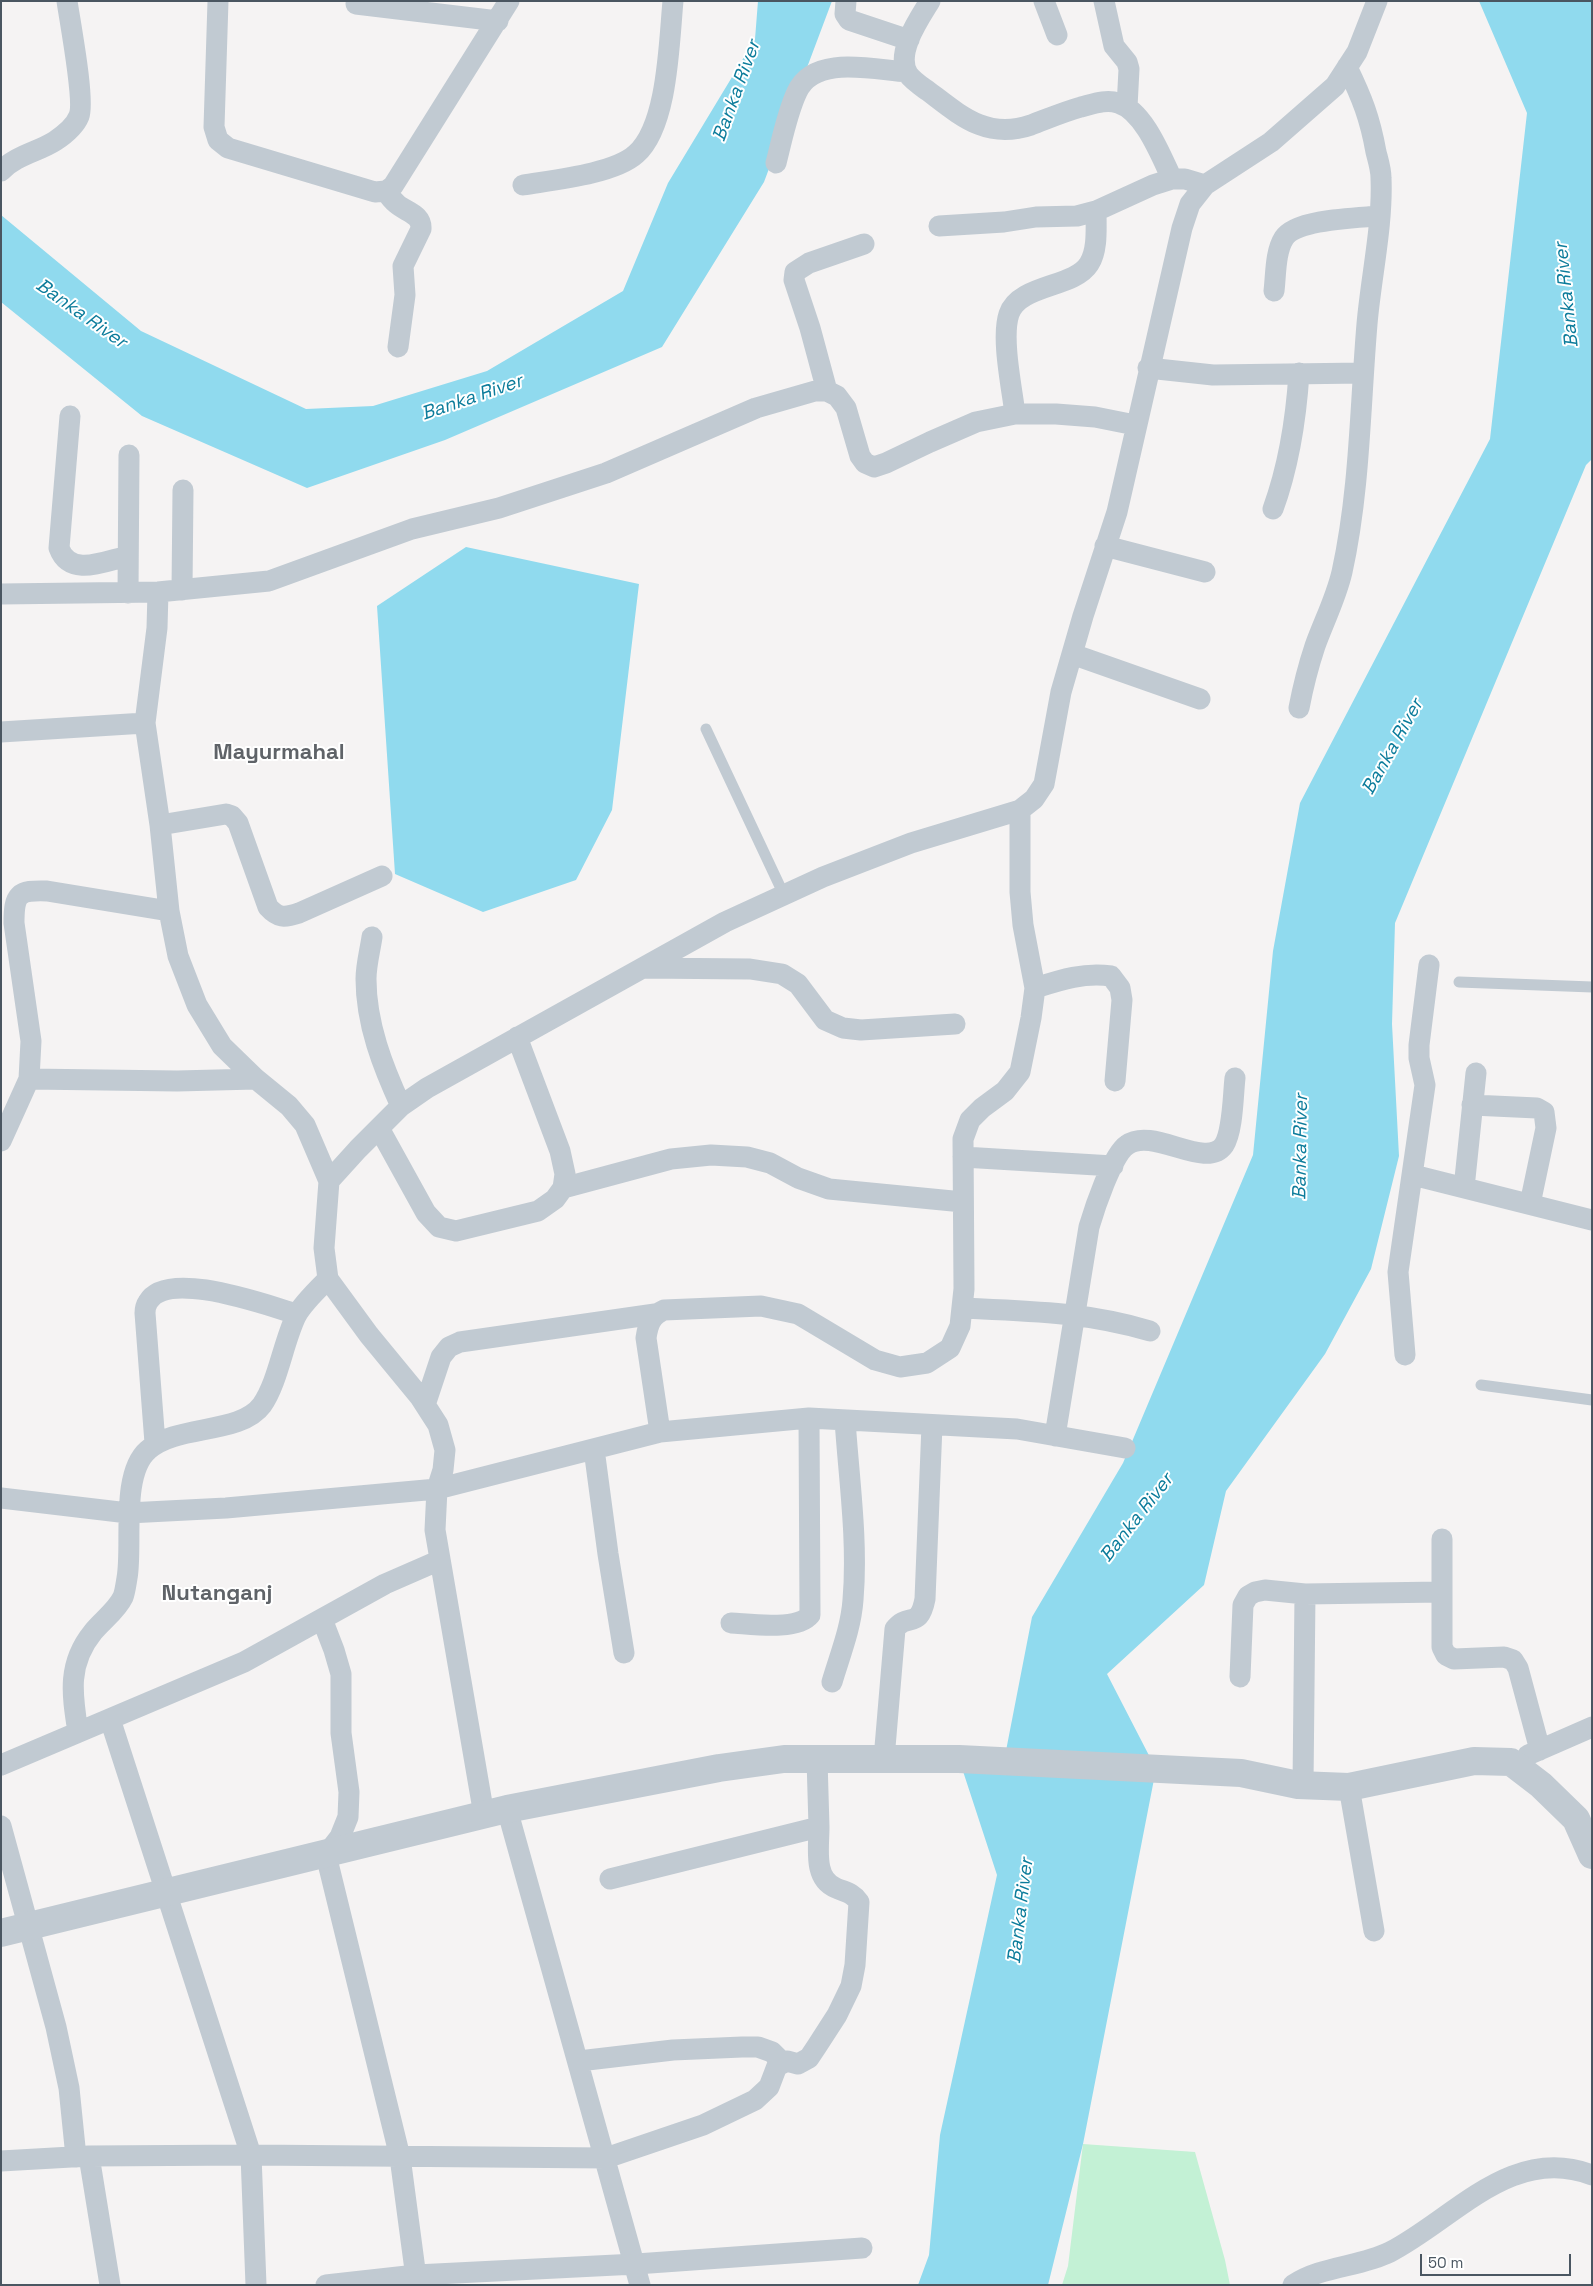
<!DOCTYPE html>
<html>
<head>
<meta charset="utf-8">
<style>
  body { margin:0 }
  #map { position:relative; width:1593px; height:2286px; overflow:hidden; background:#f5f3f3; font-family:"Space Grotesk",sans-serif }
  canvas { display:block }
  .frame { position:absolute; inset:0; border:2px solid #4a5661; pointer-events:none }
  .scale { position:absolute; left:1420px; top:2254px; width:151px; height:22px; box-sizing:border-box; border:2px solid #4a5661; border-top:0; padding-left:6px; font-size:15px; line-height:18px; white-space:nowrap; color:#4a5661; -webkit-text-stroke:4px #fff; paint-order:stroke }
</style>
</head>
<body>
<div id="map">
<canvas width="1593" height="2286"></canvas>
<div class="frame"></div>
<div class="scale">50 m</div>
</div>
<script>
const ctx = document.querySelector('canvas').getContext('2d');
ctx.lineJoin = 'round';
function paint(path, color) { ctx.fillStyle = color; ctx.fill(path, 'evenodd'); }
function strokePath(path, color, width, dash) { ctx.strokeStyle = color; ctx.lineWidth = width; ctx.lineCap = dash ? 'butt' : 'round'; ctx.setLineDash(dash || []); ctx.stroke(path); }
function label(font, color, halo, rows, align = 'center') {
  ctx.font = font + ' "Space Grotesk",sans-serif'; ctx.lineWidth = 4; ctx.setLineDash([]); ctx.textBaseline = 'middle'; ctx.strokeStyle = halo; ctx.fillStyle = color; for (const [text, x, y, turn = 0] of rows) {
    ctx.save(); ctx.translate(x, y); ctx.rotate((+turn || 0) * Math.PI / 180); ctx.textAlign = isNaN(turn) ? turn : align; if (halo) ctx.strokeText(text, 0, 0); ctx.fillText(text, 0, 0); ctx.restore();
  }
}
const green = new Path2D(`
  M1083,2144L1195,2152L1225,2260L1230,2285H1062L1068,2266Z`);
const water = new Path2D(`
  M758,1H832L764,182L662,347L445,440L307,488L142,416L1,302V215L141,331L306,409L373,406L487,371L623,291L668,183L755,39Z
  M1479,1H1592V459L1586,465L1395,923L1392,1024L1399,1156L1371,1269L1325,1354L1226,1491L1204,1585L1107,1674L1156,1769L1083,2144L1048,2285H918L929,2255L940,2135L997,1875L959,1759L1004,1761L1032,1617L1123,1463L1253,1155L1273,951L1300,803L1490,439L1527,113Z
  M466,547L639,584L612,810L576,880L483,912L395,874L377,606Z`);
const service = new Path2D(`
  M706,729L784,895
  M1459,982L1592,987
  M1481,1385L1592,1400`);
const minor = new Path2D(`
  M218,1L214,127L218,140L228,148L375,192L386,191L393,186L509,1
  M846,1L845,14L849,20L909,40
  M930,1C919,19 895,53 908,74C913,81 921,86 928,91C961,116 987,140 1031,125C1047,119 1063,112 1081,107C1093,104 1106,99 1118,103C1144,111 1161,156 1172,179
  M1044,1L1057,35
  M1104,1L1114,46L1127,62L1129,69L1127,107
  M356,4L498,21
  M776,163C782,140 787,113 797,92C814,54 874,70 907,72
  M1,171C16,155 38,152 55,141C64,135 75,126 79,116C85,101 70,22 67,1
  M523,185C553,180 614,174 636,154C668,126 669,42 673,1
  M386,191C389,196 392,200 397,204C406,212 422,214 421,229L403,266L405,295L398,347
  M939,226L1004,222L1036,217L1077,216L1096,211L1153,185L1172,179H1185L1205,185
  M1274,291C1276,275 1275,252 1284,238C1296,219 1357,218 1379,216
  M1148,368L1213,375L1363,373
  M827,391L810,328L794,280L795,272L809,263L864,244
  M1015,414C1012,388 1001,338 1009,314C1019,284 1074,288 1089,264C1098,250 1096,228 1096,211
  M70,416L59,548C70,578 105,561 128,556
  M1273,509C1289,465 1296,420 1299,373
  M1105,546L1205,572
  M182,590L183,490
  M158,592L157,628L145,723L160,825L169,911L178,956L197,1005L222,1046L256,1079L289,1106L305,1125L329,1181
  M128,593L129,455
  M1,594L158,592L269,581L412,529L499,508L606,473L756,408L815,391H827L837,396L846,408L860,456L865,463L874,467L886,463L930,442L976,422L1015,414H1056L1095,417L1135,425
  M1072,654L1200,699
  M1299,708C1303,687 1308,667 1315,646C1324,621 1336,598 1342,572C1360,490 1360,407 1367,324C1371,277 1383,225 1381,178C1381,169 1378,160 1376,152C1370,118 1362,98 1347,67
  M1,732L145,723
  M160,825L226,814L232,816L238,823L268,907C278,918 284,918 299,913L382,876
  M372,937C370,951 366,965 366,979C366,1024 383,1067 401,1106
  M643,968L750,969L782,974L798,984L825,1020L843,1028L861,1030L955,1024
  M1035,988C1060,980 1084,972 1111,976L1120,988L1122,1000L1115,1081
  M29,1079L177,1081L256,1079
  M1472,1105L1537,1108L1544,1112L1546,1128L1530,1204
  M379,1128L426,1213L439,1227L456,1231L538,1211L555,1199L563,1188L565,1174L560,1151L517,1037
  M1,1141L29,1079L31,1041L14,923C14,894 18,890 47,891L169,911
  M963,1157L1113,1166
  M1413,1175L1592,1220
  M563,1188L671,1159L711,1155L747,1157L770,1163L798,1178L829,1189L963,1202
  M1464,1188L1476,1073
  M962,1308C1028,1311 1086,1312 1150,1331
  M1405,1355L1398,1272L1425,1085L1419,1058V1045L1429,965
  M425,1405L441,1357L449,1347L460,1342L655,1314
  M660,1432L646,1338C648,1324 651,1316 664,1310L761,1306L798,1314L875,1360L900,1367L927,1363L950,1348L960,1326L964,1289L963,1139L970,1120L982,1108L1005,1091L1020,1072L1031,1018L1035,988L1023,925L1020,892V810
  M1055,1436L1089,1227C1094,1210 1112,1155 1127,1145C1153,1126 1206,1171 1224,1145C1233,1131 1233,1095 1235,1078
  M155,1443L145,1313C145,1310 146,1305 148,1302C167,1268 268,1306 297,1314
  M594,1449L608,1554L624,1653
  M1,1498L128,1513L226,1508L437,1489L660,1432L809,1418L1017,1429L1125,1448
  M1442,1539V1647L1446,1655L1454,1659L1504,1657L1513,1660L1518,1668L1540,1750
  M322,1619L334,1650L341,1674V1733L349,1792L348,1817L340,1837L326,1855L400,2157L417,2285
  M731,1623C751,1624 797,1631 810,1615L809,1418
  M1240,1677L1243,1605L1248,1596L1255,1592L1265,1590L1305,1594L1441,1592
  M832,1682C840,1655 851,1628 853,1600C858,1541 849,1480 845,1420
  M110,1719L251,2155L256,2285
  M78,1732C72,1694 67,1664 93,1632C102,1621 117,1610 123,1597C125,1592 126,1584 127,1578C133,1546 120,1474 148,1450C177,1424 240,1435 262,1405C278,1382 283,1343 296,1316C303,1303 317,1290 328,1279
  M1528,1755L1592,1727
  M884,1759L895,1629C908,1612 919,1630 925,1599L932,1425
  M1,1765L244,1662L385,1584L440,1560
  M1303,1785L1305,1594
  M1349,1787L1374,1931
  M507,1809L640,2285
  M484,1815L435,1530L437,1489L443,1470L445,1450L438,1425L420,1397L369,1335L328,1279L324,1248L329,1181L358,1149L401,1106L427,1088L725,922L823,877L911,843L1020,810L1034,799L1044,784L1061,692L1083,616L1117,512L1182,228L1190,204L1205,185L1271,142L1335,86L1357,52L1377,1
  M1,1826L56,2027L69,2088L76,2157
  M610,1879L819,1827L817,1759
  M579,2061L673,2050L742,2047H758L772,2052L782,2062
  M89,2156L110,2285
  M1,2161L89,2156L251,2155L606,2158L703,2125L755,2100L769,2087L777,2066L787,2061L798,2064L809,2058L817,2046L837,2015L851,1986L855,1965L859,1902C853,1893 845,1892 836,1888C813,1879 819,1848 819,1827
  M326,2285L416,2275L636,2264L862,2248
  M1293,2285C1321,2266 1360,2267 1390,2252C1454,2219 1512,2144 1592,2175`);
const tertiary = new Path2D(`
  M1,1933L507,1809L719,1768L784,1759H959L1241,1773L1298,1785L1349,1787L1474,1761L1511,1762L1541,1785L1576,1819L1592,1855`);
const waterNames = [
  ["Banka River",737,91,-70],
  ["Banka River",1567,295,-96],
  ["Banka River",81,314,35],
  ["Banka River",472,398,-19],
  ["Banka River",1393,747,-61],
  ["Banka River",1301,1147,-89],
  ["Banka River",1137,1518,-52],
  ["Banka River",1021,1911,-83]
];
const districtNames = [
  ["Mayurmahal",279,753],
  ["Nutanganj",217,1594]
];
paint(green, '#c3f1d5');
paint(water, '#90daee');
strokePath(service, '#c1cad2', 11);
strokePath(minor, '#c1cad2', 21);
strokePath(tertiary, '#c1cad2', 28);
label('italic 19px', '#0c7c9b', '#fff', waterNames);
label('bold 22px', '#5f6368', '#fff', districtNames);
</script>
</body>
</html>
